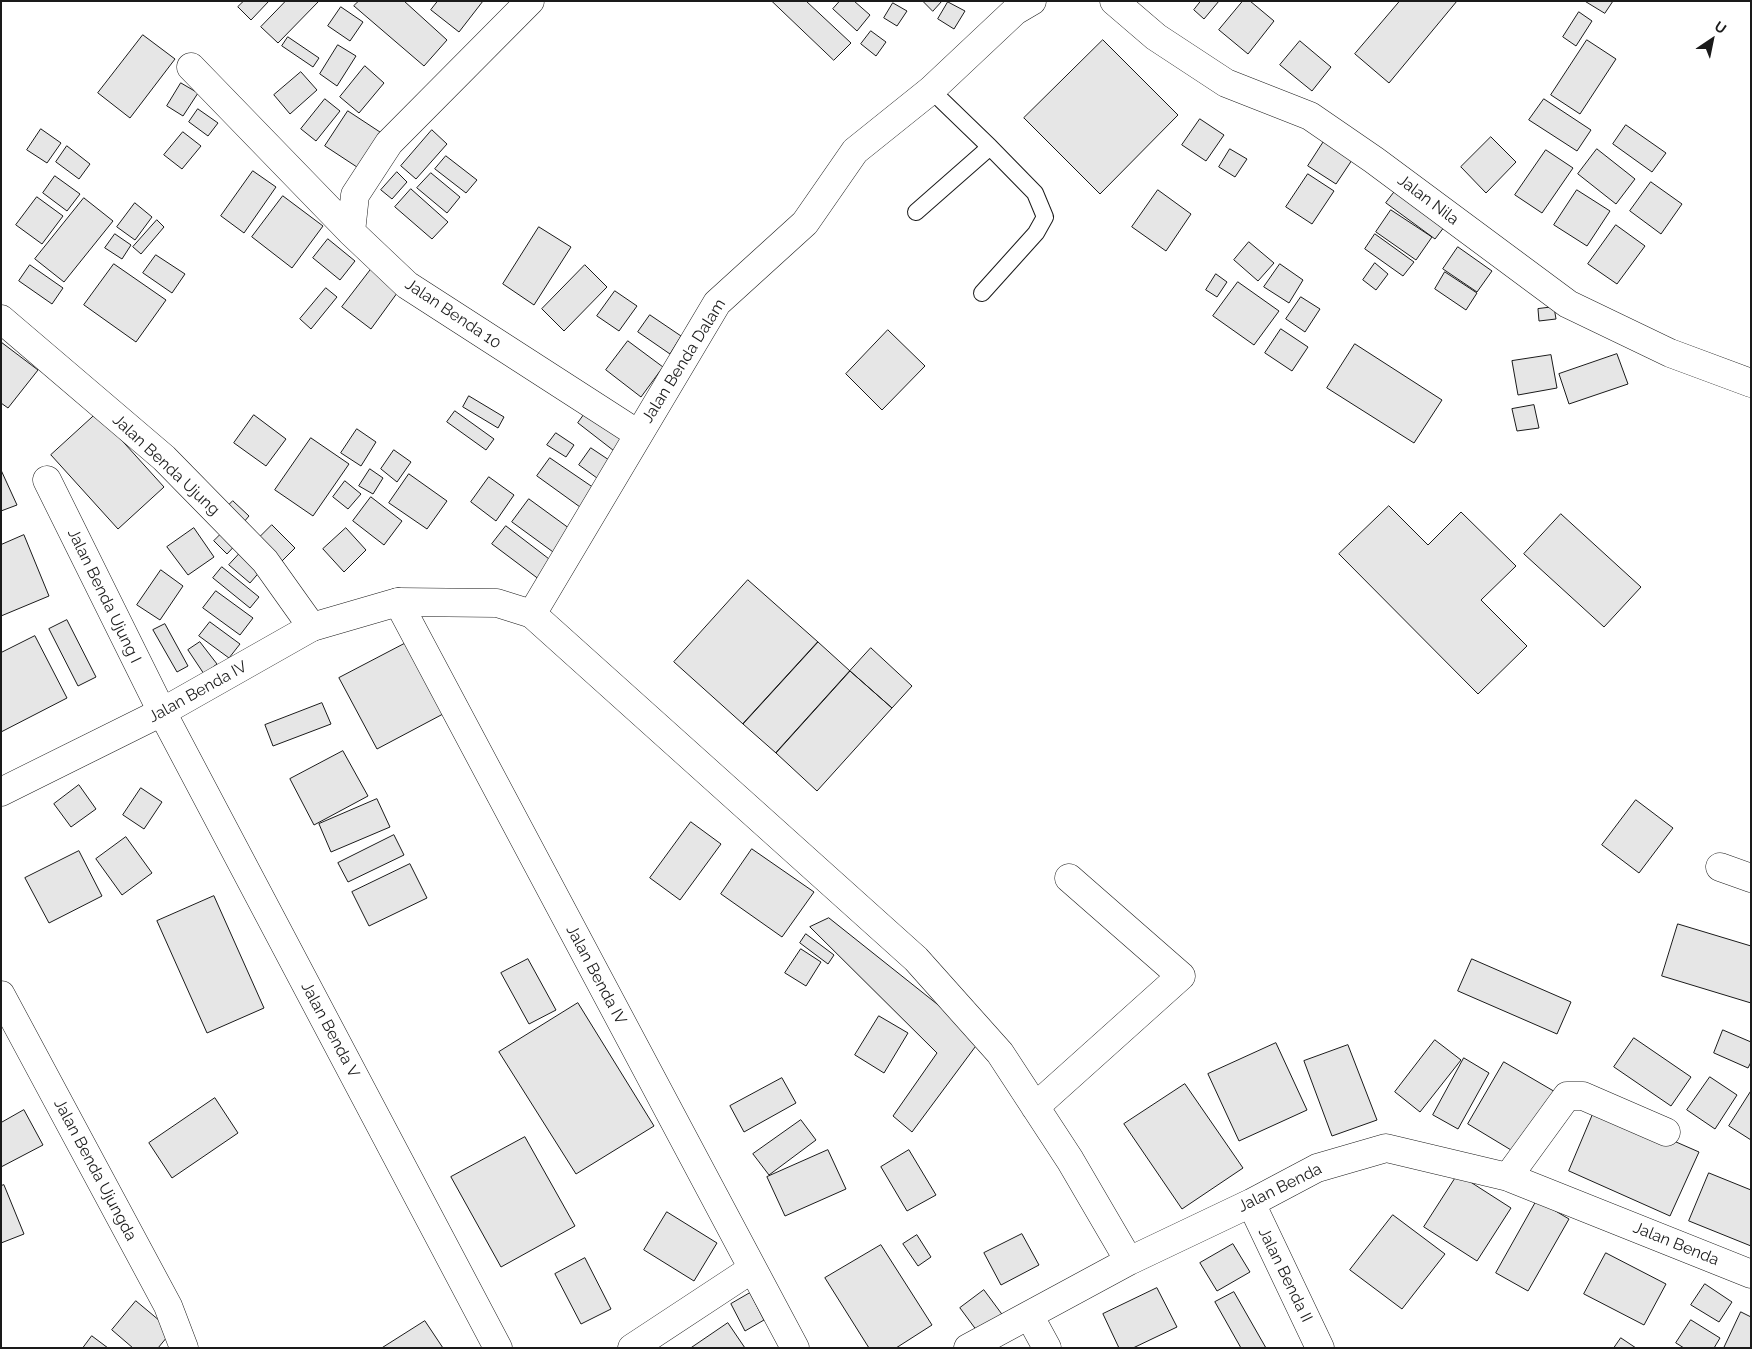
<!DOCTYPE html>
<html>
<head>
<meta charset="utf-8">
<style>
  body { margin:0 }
  #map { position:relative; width:1752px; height:1349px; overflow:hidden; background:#fff; font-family:Raleway,sans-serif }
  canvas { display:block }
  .frame { position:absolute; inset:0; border:2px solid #1a1a1a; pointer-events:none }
  .north { position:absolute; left:1687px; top:15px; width:50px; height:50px; -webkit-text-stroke:4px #fff; paint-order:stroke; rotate:34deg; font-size:14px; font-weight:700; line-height:20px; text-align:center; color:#1a1a1a }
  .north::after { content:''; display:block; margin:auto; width:18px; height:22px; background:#1a1a1a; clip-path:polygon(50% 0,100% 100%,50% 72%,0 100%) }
</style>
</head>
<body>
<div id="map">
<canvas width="1752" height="1349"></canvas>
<div class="frame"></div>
<div class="north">U</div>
</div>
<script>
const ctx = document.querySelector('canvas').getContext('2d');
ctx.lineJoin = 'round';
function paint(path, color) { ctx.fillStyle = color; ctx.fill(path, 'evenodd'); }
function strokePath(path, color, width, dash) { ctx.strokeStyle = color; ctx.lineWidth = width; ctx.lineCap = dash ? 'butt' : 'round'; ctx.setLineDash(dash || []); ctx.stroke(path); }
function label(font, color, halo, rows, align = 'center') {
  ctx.font = font + ' Raleway,sans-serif'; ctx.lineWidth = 4; ctx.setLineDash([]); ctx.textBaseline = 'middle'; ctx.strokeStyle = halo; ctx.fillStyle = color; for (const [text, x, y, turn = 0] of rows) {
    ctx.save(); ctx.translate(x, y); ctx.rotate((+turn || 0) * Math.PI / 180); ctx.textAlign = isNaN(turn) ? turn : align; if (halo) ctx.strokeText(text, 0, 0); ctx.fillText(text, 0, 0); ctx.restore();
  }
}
const building = new Path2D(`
  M244,1H269L251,20L238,7Z
  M286,1H319L278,43L261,27Z
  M359,1H404L447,40L424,66L354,6Z
  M438,1H483L459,32L431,10Z
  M772,1H806L851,43L834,60Z
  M840,1H854L870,15L857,31L833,9Z
  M923,1H942L933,11Z
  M1201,1H1219L1204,19L1194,10Z
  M1243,1H1250L1274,21L1248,54L1219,30Z
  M1400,1H1457L1389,83L1355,54Z
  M1585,1H1613L1605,13Z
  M948,2L965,11L954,29L938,19Z
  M893,3L907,11L897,26L884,18Z
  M341,7L363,22L350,41L328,26Z
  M1579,12L1592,21L1576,46L1563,37Z
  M871,31L886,42L876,56L861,44Z
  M143,35L175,59L130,118L98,93Z
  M288,37L319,58L313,67L282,46Z
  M1103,40L1178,115L1100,194L1024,118Z
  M1587,40L1616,59L1580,114L1551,95Z
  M1300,41L1331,67L1312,91L1280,65Z
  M338,45L356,56L337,86L320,74Z
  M365,66L384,83L359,113L340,97Z
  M301,72L317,90L290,114L274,95Z
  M181,83L198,93L183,116L167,106Z
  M325,99L340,111L316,141L301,129Z
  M1544,99L1591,130L1577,151L1529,120Z
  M198,109L218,123L208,136L189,122Z
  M348,111L383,134L360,169L325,146Z
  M1200,119L1224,135L1206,161L1182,145Z
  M1626,125L1666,153L1652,172L1613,144Z
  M41,129L61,143L47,163L27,150Z
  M432,130L447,144L416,179L401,166Z
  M183,132L201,146L182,169L164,155Z
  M1330,132L1358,151L1336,184L1308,166Z
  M1491,137L1516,162L1486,193L1461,167Z
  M67,146L90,164L79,179L56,162Z
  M1230,149L1247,159L1235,177L1219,167Z
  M1597,149L1635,179L1616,204L1578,174Z
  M1546,150L1573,168L1542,213L1515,195Z
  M446,156L477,180L466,193L435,169Z
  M253,171L276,187L244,233L221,216Z
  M397,172L407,182L392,199L381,190Z
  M431,173L460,197L447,213L417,188Z
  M1308,174L1334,191L1312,224L1286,207Z
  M55,176L80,194L67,211L43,193Z
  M1402,182L1451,218L1435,239L1386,203Z
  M1651,182L1682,204L1661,234L1630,211Z
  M411,189L448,222L432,239L395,207Z
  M1158,190L1191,214L1166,251L1132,227Z
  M1577,190L1610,211L1587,246L1554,225Z
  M283,196L323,226L292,268L252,237Z
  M37,197L63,216L42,244L16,225Z
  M84,198L113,221L64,282L35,259Z
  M135,203L152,217L135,240L117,227Z
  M1391,210L1432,237L1416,260L1376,232Z
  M157,220L164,227L141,254L133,247Z
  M1616,225L1645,246L1617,284L1588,264Z
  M539,227L571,247L534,305L503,284Z
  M115,234L131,245L122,259L105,248Z
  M1375,234L1414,262L1403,276L1365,249Z
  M328,239L355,261L340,280L313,258Z
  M1249,242L1274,263L1258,281L1234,260Z
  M1458,247L1492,271L1477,292L1443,269Z
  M156,255L185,274L172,293L143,273Z
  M1375,263L1388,274L1376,290L1363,280Z
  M114,264L166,300L136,342L84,305Z
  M1280,264L1303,280L1289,303L1264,287Z
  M30,265L63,288L52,304L19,281Z
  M585,265L607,287L564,331L542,309Z
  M372,268L400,289L371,329L342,307Z
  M1445,272L1477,293L1466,310L1435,289Z
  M1216,274L1227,282L1217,297L1206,290Z
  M1238,282L1279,311L1254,345L1213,316Z
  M326,288L337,297L311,329L300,319Z
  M615,291L637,306L619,331L597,316Z
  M1301,297L1320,309L1305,332L1286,319Z
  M1554,307L1556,319L1539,321L1538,309Z
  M650,315L681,336L670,354L638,332Z
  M1281,329L1308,347L1292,371L1265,353Z
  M888,330L925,366L882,410L846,374Z
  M628,341L663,367L641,397L606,370Z
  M1,342L38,370L8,408L1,403Z
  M1355,344L1442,400L1414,443L1327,388Z
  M1617,354L1628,384L1569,404L1559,374Z
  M1551,355L1557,388L1518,395L1512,361Z
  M469,396L504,417L498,428L463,407Z
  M591,405L632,436L618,454L578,423Z
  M1534,405L1539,428L1517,431L1512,409Z
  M455,411L494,439L486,450L447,422Z
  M97,413L164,487L118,529L51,455Z
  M254,415L286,439L266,466L234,443Z
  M357,429L376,442L361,466L341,453Z
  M556,433L574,445L566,457L547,445Z
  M311,438L349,464L313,516L275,490Z
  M591,448L609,460L597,478L579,465Z
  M394,450L411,462L397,482L381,469Z
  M550,458L594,488L580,507L537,476Z
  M370,469L383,478L373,494L359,486Z
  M1,470L17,505L1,511Z
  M409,474L447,501L427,529L389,503Z
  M489,477L514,495L496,521L471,502Z
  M345,481L361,494L348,509L333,497Z
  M371,497L402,521L384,545L353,521Z
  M529,499L577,534L560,557L512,522Z
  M233,501L249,516L243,523L226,508Z
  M1389,506L1428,545L1461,512L1516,566L1481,600L1527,646L1478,694L1339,554Z
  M1561,514L1641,587L1604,627L1524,554Z
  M272,525L295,548L282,561L259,538Z
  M506,526L553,562L540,580L492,544Z
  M194,528L214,557L188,575L167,547Z
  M227,528L240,540L227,554L214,541Z
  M346,528L366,550L344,572L323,549Z
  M24,535L49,596L1,616V545Z
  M241,552L262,569L250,583L229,565Z
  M222,567L259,597L250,608L213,578Z
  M161,570L183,586L160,620L137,605Z
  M748,580L818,642L743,724L674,662Z
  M216,591L253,618L240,635L203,608Z
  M67,620L96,677L78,686L49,629Z
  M210,622L240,644L229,658L199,636Z
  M165,624L188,666L177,672L153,630Z
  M35,636L67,698L1,732V653Z
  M200,642L217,664L204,674L188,650Z
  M818,642L850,671L776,753L743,724Z
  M406,643L443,714L377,749L339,678Z
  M871,648L912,686L892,708L850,671Z
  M850,671L892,708L817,791L776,753Z
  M322,703L331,724L273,746L265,725Z
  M343,751L368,796L314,825L290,779Z
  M79,785L96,809L71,827L54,804Z
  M141,788L162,802L144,829L123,815Z
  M377,799L390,827L331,852L319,824Z
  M1636,800L1673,828L1639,873L1602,845Z
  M691,822L721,844L680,900L650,878Z
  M394,835L404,855L348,882L338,863Z
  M126,837L152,873L122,895L96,859Z
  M752,849L814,892L782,937L721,894Z
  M79,851L102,896L49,923L25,878Z
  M410,864L427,898L369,926L352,892Z
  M214,896L264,1008L207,1033L157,921Z
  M829,918L981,1039L912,1132L893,1116L937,1053L810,927Z
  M1678,924L1751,946V1003L1662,976Z
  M806,934L834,955L828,964L800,943Z
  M801,949L821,962L806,986L785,973Z
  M528,959L556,1010L529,1024L501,973Z
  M1472,959L1571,1002L1557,1034L1458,991Z
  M578,1003L654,1126L576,1174L499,1052Z
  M879,1016L908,1033L884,1073L855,1055Z
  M1723,1030L1751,1042V1062L1748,1068L1714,1053Z
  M1634,1038L1691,1077L1671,1106L1614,1067Z
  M1435,1040L1461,1060L1420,1112L1395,1092Z
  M1276,1043L1307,1110L1239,1141L1208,1074Z
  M1348,1045L1377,1120L1332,1136L1304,1061Z
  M1464,1058L1489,1073L1458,1129L1433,1115Z
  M1504,1062L1557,1093L1521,1156L1468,1124Z
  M1710,1077L1737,1095L1715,1129L1687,1110Z
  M782,1078L796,1103L744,1132L730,1106Z
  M1185,1084L1243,1168L1182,1209L1124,1124Z
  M1751,1091V1140L1729,1126Z
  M215,1098L238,1133L172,1178L149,1143Z
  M1596,1107L1699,1152L1670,1216L1569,1171Z
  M24,1110L43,1145L1,1167V1123Z
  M801,1120L816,1140L769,1175L753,1154Z
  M525,1137L575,1226L501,1267L451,1177Z
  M828,1150L846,1189L785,1216L767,1177Z
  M909,1150L936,1195L907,1211L881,1167Z
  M1709,1173L1751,1190V1246L1689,1221Z
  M1458,1174L1511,1208L1477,1261L1424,1227Z
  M4,1185L24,1234L1,1243V1186Z
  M1537,1200L1569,1219L1528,1291L1496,1273Z
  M667,1212L717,1243L694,1281L644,1250Z
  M1393,1215L1445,1254L1402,1309L1350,1270Z
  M1022,1234L1039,1265L1001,1285L984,1253Z
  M917,1235L931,1257L918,1266L903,1244Z
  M1233,1244L1250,1272L1217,1291L1200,1263Z
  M881,1245L932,1325L896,1348H869L825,1278Z
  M1606,1253L1666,1284L1644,1325L1584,1294Z
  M585,1258L611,1309L581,1324L555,1274Z
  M1705,1284L1732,1302L1719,1322L1691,1305Z
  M1157,1288L1177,1327L1133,1348H1119L1103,1314Z
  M984,1290L1004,1317L980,1335L960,1308Z
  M1234,1292L1266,1348H1241L1215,1302Z
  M750,1293L764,1320L745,1331L731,1304Z
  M136,1301L172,1331L158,1348H133L112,1330Z
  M1741,1312L1751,1317V1348H1724Z
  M1691,1320L1720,1338L1714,1348H1684L1676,1343Z
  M425,1321L443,1348H382Z
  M728,1323L745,1348H691Z
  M92,1336L108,1348H83Z
  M1621,1338L1636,1348H1614Z`);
const service = new Path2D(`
  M931,90L990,147L1035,193L1045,217L1036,233L982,293
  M916,212L990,147`);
const minor = new Path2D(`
  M530,1L389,143L355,195L351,232L407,285L638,434
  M1114,1L1156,37L1226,83L1310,116L1374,160L1568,304L1670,353L1751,383
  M191,67L351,232
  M1,319L164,458L265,561L312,627
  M47,480L162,712L498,1348
  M398,602L795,1348
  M532,614L916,959L1000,1053L1070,1160L1129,1261
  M1720,867L1751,878
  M1,995L168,1306L184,1348
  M1035,1107L1181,976L1069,878
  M1508,1177L1567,1096H1583L1666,1132
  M1251,1203L1320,1348
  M1029,1315L1047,1348
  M632,1348L752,1269
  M968,1348L1129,1261L1251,1203L1317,1168L1386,1148L1508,1177L1751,1274`);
const tertiary = new Path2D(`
  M1,792L162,712L312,627L398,602L497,603L532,614L717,303L805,223L855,151L931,90L1015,11L1032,1`);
const streetNames = [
  ["Jalan Nila",1428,200,37],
  ["Jalan Benda 10",453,314,34],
  ["Jalan Benda Dalam",684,361,-58],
  ["Jalan Benda Ujung",166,465,43],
  ["Jalan Benda Ujung I",104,596,64],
  ["Jalan Benda IV",198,692,-29],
  ["Jalan Benda IV",596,975,62],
  ["Jalan Benda V",330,1030,62],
  ["Jalan Benda Ujungda",95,1170,62],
  ["Jalan Benda",1280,1188,-26],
  ["Jalan Benda",1676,1244,22],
  ["Jalan Benda II",1285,1275,64]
];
paint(building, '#e6e6e6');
strokePath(building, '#1a1a1a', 1);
strokePath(service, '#1a1a1a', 18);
strokePath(minor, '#1a1a1a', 29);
strokePath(tertiary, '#1a1a1a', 29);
strokePath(service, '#fff', 16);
strokePath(minor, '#fff', 28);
strokePath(tertiary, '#fff', 28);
label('16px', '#1a1a1a', '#fff', streetNames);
</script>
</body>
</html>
